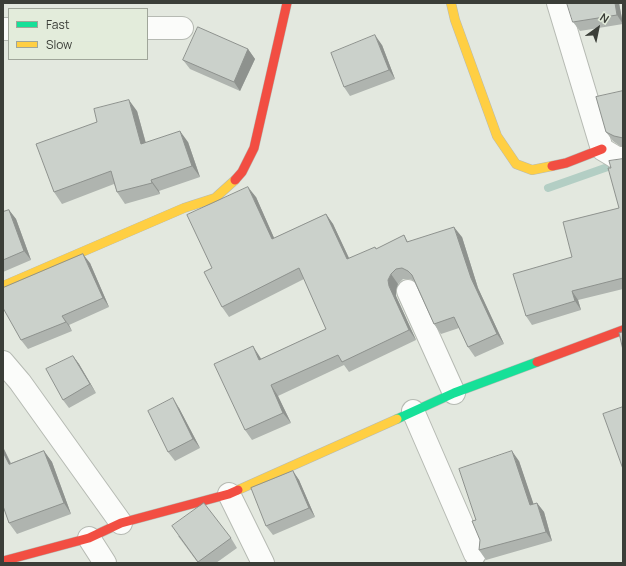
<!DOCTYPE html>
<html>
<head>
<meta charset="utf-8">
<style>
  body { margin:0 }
  #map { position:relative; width:626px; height:566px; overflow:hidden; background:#e3e8df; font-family:Manrope,sans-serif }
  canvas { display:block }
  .frame { position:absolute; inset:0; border:4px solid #3b3e38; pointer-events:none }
  .legend { position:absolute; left:8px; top:8px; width:140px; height:52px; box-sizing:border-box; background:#e3ecdb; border:1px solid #a0a69a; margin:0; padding:5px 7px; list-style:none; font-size:12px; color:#3b3e38 }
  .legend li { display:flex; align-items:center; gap:8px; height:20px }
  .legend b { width:20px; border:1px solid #a0a69a }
  .north { position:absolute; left:578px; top:8px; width:40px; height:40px; -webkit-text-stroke:3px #e3ecdb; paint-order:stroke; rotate:33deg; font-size:11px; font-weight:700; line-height:16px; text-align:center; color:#3b3e38 }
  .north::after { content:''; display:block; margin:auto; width:14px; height:18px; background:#3b3e38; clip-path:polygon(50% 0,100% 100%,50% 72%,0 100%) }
</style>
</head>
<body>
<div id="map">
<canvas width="626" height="566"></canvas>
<div class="frame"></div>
<ul class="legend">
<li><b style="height:5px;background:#16e098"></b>Fast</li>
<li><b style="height:5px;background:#ffcf43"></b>Slow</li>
</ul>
<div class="north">N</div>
</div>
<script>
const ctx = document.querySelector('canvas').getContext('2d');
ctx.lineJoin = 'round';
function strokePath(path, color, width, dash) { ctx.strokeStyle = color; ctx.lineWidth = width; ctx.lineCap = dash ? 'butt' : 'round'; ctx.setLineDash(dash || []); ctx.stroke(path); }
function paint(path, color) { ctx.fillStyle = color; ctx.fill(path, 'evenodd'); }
const stream = new Path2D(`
  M548,188L619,163`);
const street = new Path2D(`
  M558,3L602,149L617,158H623
  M147,28H182
  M3,29H9
  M408,291L454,393
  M3,362L20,382L121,523
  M413,411L475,554
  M229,494L263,563
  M89,538L105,563`);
const fast = new Path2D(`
  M397,419L454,393L537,362`);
const slow = new Path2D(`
  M451,3L455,20L497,136L516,164L532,170L552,166
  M3,286L184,208L215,198L235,180
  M238,490L397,419`);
const jam = new Path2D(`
  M552,166L566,163L602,149
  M235,180L242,172L254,148L287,3
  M537,362L623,330
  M3,561L89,538L121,523L229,494L238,490`);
const wall = new Path2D(`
  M619,3L623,24L580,31L573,22Z
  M382,45L395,79L350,96L344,87Z
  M248,49L255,59L240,91L190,69L183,60Z
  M623,91V146H620L613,141L606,132Z
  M137,111L146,143L188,142L200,177L159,191L160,194L125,204L117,192L114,184L62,204L54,192Z
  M623,159V289L578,300L581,310L532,325L526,316L572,257L619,208L611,168Z
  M256,197L274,238L326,214L333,224L349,258L377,249L404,235L408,242L462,237L478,288L504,344L475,357L468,347L459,328L441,334L434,324L414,281L410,279H403L398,284L396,290V296L416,340L349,372L344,365L278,396L291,423L252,440L245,430L260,357L261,359L326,329L304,279L229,317L222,307L212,268Z
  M9,210L16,219L31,260L3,272V212Z
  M90,263L109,307L69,325L72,331L28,349L21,340Z
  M73,356L79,364L96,393L69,408L63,400Z
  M179,408L200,448L175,461L168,452Z
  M3,447L11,463L44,451L52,462L71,514L17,534L9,523L3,506Z
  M519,461L533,504L537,503L544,512L552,541L486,560L479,550L480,540L476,520Z
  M293,471L299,480L315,517L273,535L266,526Z
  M178,536L231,538L237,548L216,563H198Z`);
const shadedWall = new Path2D(`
  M615,3H619L623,24L617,15Z
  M375,35L382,45L395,79L389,70Z
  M248,49L255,59L240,91L234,82Z
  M129,100L137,111L149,155L141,144Z
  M180,131L188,142L200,177L192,166Z
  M151,180L159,191L160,194L152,183Z
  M248,187L256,197L279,249L272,239Z
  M9,210L16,219L31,260L24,251Z
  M326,214L333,224L354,269L347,259Z
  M454,227L462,237L478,288L504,344L497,334L471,278Z
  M83,254L90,263L109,307L103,298Z
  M391,274L398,284L396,290V296L416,340L409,330L389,286L388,280Z
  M572,291L578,300L581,310L575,301Z
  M62,316L69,325L72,331Z
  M253,346L260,357L266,370L259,360Z
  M73,356L79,364L96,393L90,384Z
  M271,385L278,396L291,423L283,413Z
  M173,398L179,408L200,448L193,439Z
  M3,447L16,475L9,464L3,452Z
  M44,451L52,462L71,514L64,503Z
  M512,451L519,461L537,514L530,505Z
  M293,471L299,480L315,517L309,508Z
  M537,503L544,512L552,541L546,532Z`);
const building = new Path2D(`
  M567,3H615L617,15L573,22Z
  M198,27L248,49L234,82L183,60Z
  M375,35L389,70L344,87L331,53Z
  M623,91V138L614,136L606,132L596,97Z
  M129,100L141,144L180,131L192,166L151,180L152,183L117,192L111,171L54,192L36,144L97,122L94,109Z
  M623,159V278L572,291L575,301L526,316L513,274L572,257L563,222L619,208L608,168H611L609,161Z
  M248,187L272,239L326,214L347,259L375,247L376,249L404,235L407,242L454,227L471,278L497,334L468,347L454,317L434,324L412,275L408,271L402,268L396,269L391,274L388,280L389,286L409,330L342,362L338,355L271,385L283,413L245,430L214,364L253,346L259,360L326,329L299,268L222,307L204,272L212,268L187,215Z
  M9,210L24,251L3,260V212Z
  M83,254L103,298L62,316L66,322L21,340L3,308V288Z
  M623,332V350L619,333Z
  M73,356L90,384L63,400L46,369Z
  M173,398L193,439L168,452L148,411Z
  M623,407V469L603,414Z
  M44,451L64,503L9,523L3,506V452L9,464Z
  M512,451L530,505L537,503L546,532L479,550L480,540L472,521L476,520L459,469Z
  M293,471L309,508L266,526L251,488Z
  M204,503L231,538L198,562L172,526Z`);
strokePath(stream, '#b3cec4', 8);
strokePath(street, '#b6bab3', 24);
strokePath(fast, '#b6bab3', 10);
strokePath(slow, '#b6bab3', 10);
strokePath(jam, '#b6bab3', 10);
strokePath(street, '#fbfcfa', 22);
strokePath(fast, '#16e098', 9);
strokePath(slow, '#ffcf43', 9);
strokePath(jam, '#f24e42', 9);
paint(wall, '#afb4af');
paint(shadedWall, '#8e928e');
paint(building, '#cbd1cb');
strokePath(building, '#8e928e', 1);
</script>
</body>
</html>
